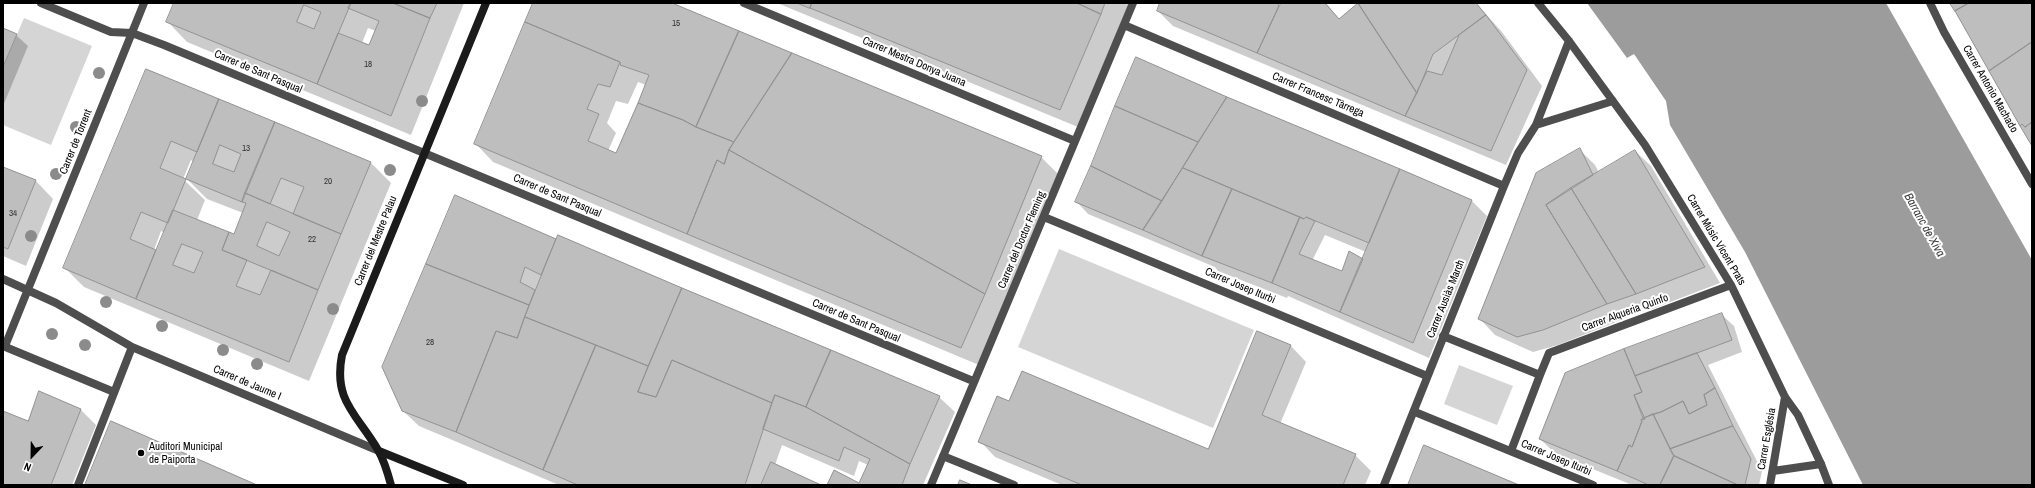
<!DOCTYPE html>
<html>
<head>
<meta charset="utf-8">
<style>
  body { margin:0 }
  #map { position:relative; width:2035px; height:488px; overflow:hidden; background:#fff; font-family:"Archivo Narrow",sans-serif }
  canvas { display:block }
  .frame { position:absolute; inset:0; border:4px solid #000; pointer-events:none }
  .north { position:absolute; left:12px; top:436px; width:40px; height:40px; -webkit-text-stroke:3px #fff; paint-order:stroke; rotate:202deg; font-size:11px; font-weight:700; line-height:16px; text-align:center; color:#000 }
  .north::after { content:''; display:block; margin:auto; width:14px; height:18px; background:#000; clip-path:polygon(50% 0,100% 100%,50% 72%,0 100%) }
</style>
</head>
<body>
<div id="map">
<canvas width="2035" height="488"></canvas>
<div class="frame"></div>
<div class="north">N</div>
</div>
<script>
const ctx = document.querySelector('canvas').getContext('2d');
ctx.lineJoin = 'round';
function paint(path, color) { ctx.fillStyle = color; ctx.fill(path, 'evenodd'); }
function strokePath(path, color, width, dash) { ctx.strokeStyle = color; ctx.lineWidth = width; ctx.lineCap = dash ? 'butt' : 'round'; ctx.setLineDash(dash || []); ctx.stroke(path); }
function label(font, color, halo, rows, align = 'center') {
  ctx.font = font + ' "Archivo Narrow",sans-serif'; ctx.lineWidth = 4; ctx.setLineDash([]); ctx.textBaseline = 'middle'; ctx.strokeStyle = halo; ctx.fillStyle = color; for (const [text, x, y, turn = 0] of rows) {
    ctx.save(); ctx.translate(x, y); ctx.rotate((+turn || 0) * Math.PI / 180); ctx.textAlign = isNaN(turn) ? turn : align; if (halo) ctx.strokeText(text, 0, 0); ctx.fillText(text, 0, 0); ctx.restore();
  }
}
const green = new Path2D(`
  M24,18L92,46L51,145L3,125V67Z
  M1059,249L1254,330L1213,428L1018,347Z
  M1459,365L1513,386L1497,425L1444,404Z`);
const water = new Path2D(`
  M1587,3H1886L2032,260V485H1863L1745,252L1670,125L1666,101L1634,54L1627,58Z`);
const shadow = new Path2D(`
  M175,3H464L411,135L187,42L168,22ZM368,28L376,31L369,46L362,43Z
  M533,3H670L1041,157L1059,175L979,365L493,162L476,144ZM638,82L646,85L617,155L608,151L616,133L607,123L616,101L628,104Z
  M777,3H1129L1078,127Z
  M1161,3H1326L1340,20L1359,3H1476L1502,32L1542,86L1506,165L1173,26L1158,11Z
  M3,29L16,35L28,46L3,106Z
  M1137,58L1227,98L1472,201L1487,216L1429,358L1288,296L1287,298L1218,271L1215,267L1088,214L1077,202ZM1325,235L1366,252L1363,260L1343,273L1312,261Z
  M147,70L371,163L391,183L309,381L84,287L64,267ZM191,160L194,162L187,179L207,199L243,213L234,236L197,220L205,200L183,179ZM161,231L165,233L157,251L154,250Z
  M1579,149L1595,165L1599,173L1635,151L1651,166L1720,283L1652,309L1649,305L1619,315L1621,320L1558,345L1533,352L1495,335L1480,319Z
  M3,168L36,181L53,199L26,266L3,256Z
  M456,196L557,240L558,237L939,397L955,412L923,485H829H859L868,465L859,461L854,476L782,445L775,465L819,485H559L419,426L403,411Z
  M1722,315L1734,326L1742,352L1708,365L1762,471L1759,485H1632L1556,454L1540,439Z
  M1257,333L1291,346L1306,362L1280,424L1355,455L1371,471L1365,485H1062L995,457L980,441L1010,402L1208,450Z
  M81,410L96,425L72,485H3V412L28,422Z`);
const building = new Path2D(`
  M174,3H351L317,84L166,22ZM304,5L321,12L314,29L297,22Z
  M351,3H393L430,18L391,116L317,84L338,33L369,45L379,21L348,8Z
  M393,3H437L430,18Z
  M533,3H672L739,31L696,127L683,120L638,103L649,75L620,65V62L525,22Z
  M797,3H812L810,8Z
  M812,3H1077L1101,14L1060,110L810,8Z
  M1077,3H1105L1101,14Z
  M1160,3H1277L1279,6L1257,53L1157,11Z
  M1282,3H1325L1339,19L1358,3L1417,93L1405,116L1257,53L1279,6Z
  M1358,3H1476L1486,15L1433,54L1417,93Z
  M1950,3H1969L1955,11Z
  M1969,3H2032V42L1989,71L1955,11Z
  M1486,15L1527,70L1491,151L1405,116L1427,71L1442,75L1459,35Z
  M525,22L620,62L610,87L598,84L587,109L599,114L588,141L616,153L638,103L683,120L696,127L734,142L729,150L724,164L717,160L687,234L474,144Z
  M3,28L17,34L3,67Z
  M739,31L792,53L734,142L696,127Z
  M2032,42V122L2025,127L2022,124L2020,126L1989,71Z
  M792,53L1042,156L985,294L729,150Z
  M1136,57L1227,97L1198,142L1115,106Z
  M146,69L219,99L197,152L171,141L160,168L186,179L168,223L141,212L130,239L156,250L136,299L63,268Z
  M1227,97L1400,169L1369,243L1306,217L1304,219L1183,168Z
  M219,99L275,122L242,202L186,179ZM220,145L241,154L234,172L213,164Z
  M1115,106L1198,142L1162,201L1091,166Z
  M275,122L371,162L341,234L293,214L304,187L281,178L270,204L245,193Z
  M2032,122V146L2020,126L2022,124L2025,127Z
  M1580,148L1593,175L1546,205L1607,304L1543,330L1517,337L1478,319L1536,173Z
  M729,150L985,294L961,348L687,234L717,160L724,164Z
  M1635,150L1705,267L1636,294L1571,188Z
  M1091,166L1162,201L1143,230L1075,202Z
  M3,167L36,180L8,249L3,247Z
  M1183,168L1232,189L1202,256L1143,230Z
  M1400,169L1472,200L1413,343L1340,312Z
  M1571,188L1636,294L1607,304L1546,205Z
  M1232,189L1300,217L1272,283L1202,256Z
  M245,193L341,234L318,290L222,250L229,232L234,234L246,203L242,202ZM267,222L290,232L279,256L257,246Z
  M455,195L556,239L541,275L525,267L520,282L535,290L529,305L426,264Z
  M173,210L229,232L222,250L247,260L236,286L260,295L271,270L318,290L289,362L136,299ZM182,244L203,252L194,273L173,265Z
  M1300,217L1304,219L1306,217L1315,221L1299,254L1342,271L1349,251L1363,259L1340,312L1272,283Z
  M558,235L682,288L648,366L525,317Z
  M426,264L529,305L517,338L496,331L456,432L402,411L382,367Z
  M682,288L831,350L806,407L775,395L772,403L672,360L656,397L638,392Z
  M1722,313L1732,340L1635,376L1624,349Z
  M525,317L596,345L543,470L456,432L496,331L517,338Z
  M1257,331L1291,345L1262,415L1356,454L1343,485H1082L978,442L997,396L1009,401L1022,371L1208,449Z
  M596,345L648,366L638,392L656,397L672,360L772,403L745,485H578L543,470Z
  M1624,349L1642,392L1634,395L1645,419L1641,420L1642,421L1632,447L1629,445L1617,471L1539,439L1565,373Z
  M831,350L940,396L910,464L806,407Z
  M1697,353L1715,388L1704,395L1707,405L1689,414L1683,401L1661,412L1643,418L1634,395L1642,392L1635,376Z
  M1715,388L1733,426L1670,449L1653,414L1661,412L1683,401L1689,414L1707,405L1704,395Z
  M39,391L81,409L51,485H3V411L28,421Z
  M775,395L806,407L910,464L902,485H827L834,470L859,483L870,459L844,447L839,461L763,429Z
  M1653,414L1674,456L1660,485H1649L1617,471L1629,445L1632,447L1642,421L1641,420Z
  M111,421L257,485H85Z
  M1733,426L1751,459L1745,485H1738L1673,455L1670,449Z
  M1424,445L1519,485H1408Z
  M1674,456L1738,485H1660Z
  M771,462L821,485H761Z
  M960,480L972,485H958Z`);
const lane = new Path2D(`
  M1821,464L1829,485`);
const street = new Path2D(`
  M41,3L111,32L132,33L164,45L973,381
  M744,3L1075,141
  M1538,3L1569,41L1645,145L1731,285L1785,397L1798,415L1821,464L1773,471
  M1930,3L1944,32L2032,184
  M1124,25L1504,186
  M1536,125L1613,101
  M1044,217L1427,376
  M3,279L56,303L132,347L379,451
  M1443,336L1540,375L1511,451
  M3,346L114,392
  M5,346L144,3
  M1540,375L1549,353L1731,285
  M1415,412L1593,485
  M943,456L1014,485
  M78,485L132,347
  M931,485L1133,3
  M1384,485L1504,186L1518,153L1536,125L1569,41
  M1770,485L1785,397`);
const secondary = new Path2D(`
  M379,451L463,485
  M391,485C388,474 384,460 378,450C357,414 333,401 342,355L486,3`);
const trees = [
  [99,73],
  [422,101],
  [76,127],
  [390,170],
  [56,174],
  [31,236],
  [106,302],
  [333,309],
  [162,326],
  [52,334],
  [85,345],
  [223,350],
  [257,364]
];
const markers = [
  [141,453,4,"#000"]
];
const numberNames = [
  ["15",676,24],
  ["18",368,65],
  ["13",246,149],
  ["20",328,182],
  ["34",13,214],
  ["22",312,240],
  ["28",430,343]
];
const streetNames = [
  ["Carrer Mestra Donya Juana",914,62,23],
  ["Carrer de Sant Pasqual",258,72,23],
  ["Carrer Antonio Machado",1990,89,60],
  ["Carrer Francesc Tàrrega",1318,95,23],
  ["Carrer de Torrent",76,142,-68],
  ["Carrer de Sant Pasqual",557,196,23],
  ["Carrer del Doctor Fleming",1022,240,-67],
  ["Carrer Músic Vicent Prats",1716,240,59],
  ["Carrer del Mestre Palau",376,241,-68],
  ["Carrer Josep Iturbi",1240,286,23],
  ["Carrer Ausiàs March",1446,299,-68],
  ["Carrer Alqueria Quinfo",1625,313,-20],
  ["Carrer de Sant Pasqual",856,321,23],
  ["Carrer de Jaume I",247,383,23],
  ["Carrer Església",1767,439,-80],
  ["Carrer Josep Iturbi",1556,458,23]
];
const poiNames = [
  ["Auditori Municipal",149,447],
  ["de Paiporta",149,460]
];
const waterNames = [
  ["Barranc de Xiva",1924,225,61]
];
paint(green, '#d5d5d5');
paint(water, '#9c9c9c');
paint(shadow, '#0003');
paint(building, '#bebebe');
strokePath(building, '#929292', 1);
strokePath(lane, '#4e4e4e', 8);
strokePath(street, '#4e4e4e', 8);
strokePath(secondary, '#1b1b1b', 8);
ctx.fillStyle = '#8b8b8b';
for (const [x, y] of trees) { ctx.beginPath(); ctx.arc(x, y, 6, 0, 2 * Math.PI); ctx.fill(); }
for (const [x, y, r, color] of markers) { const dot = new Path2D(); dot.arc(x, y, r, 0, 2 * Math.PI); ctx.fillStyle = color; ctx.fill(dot); strokePath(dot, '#fff', 1.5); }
label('9px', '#303030', null, numberNames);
label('11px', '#000', '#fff', streetNames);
label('11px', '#000', '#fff', poiNames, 'left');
label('italic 12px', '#3d3d3d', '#fff', waterNames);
</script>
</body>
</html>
